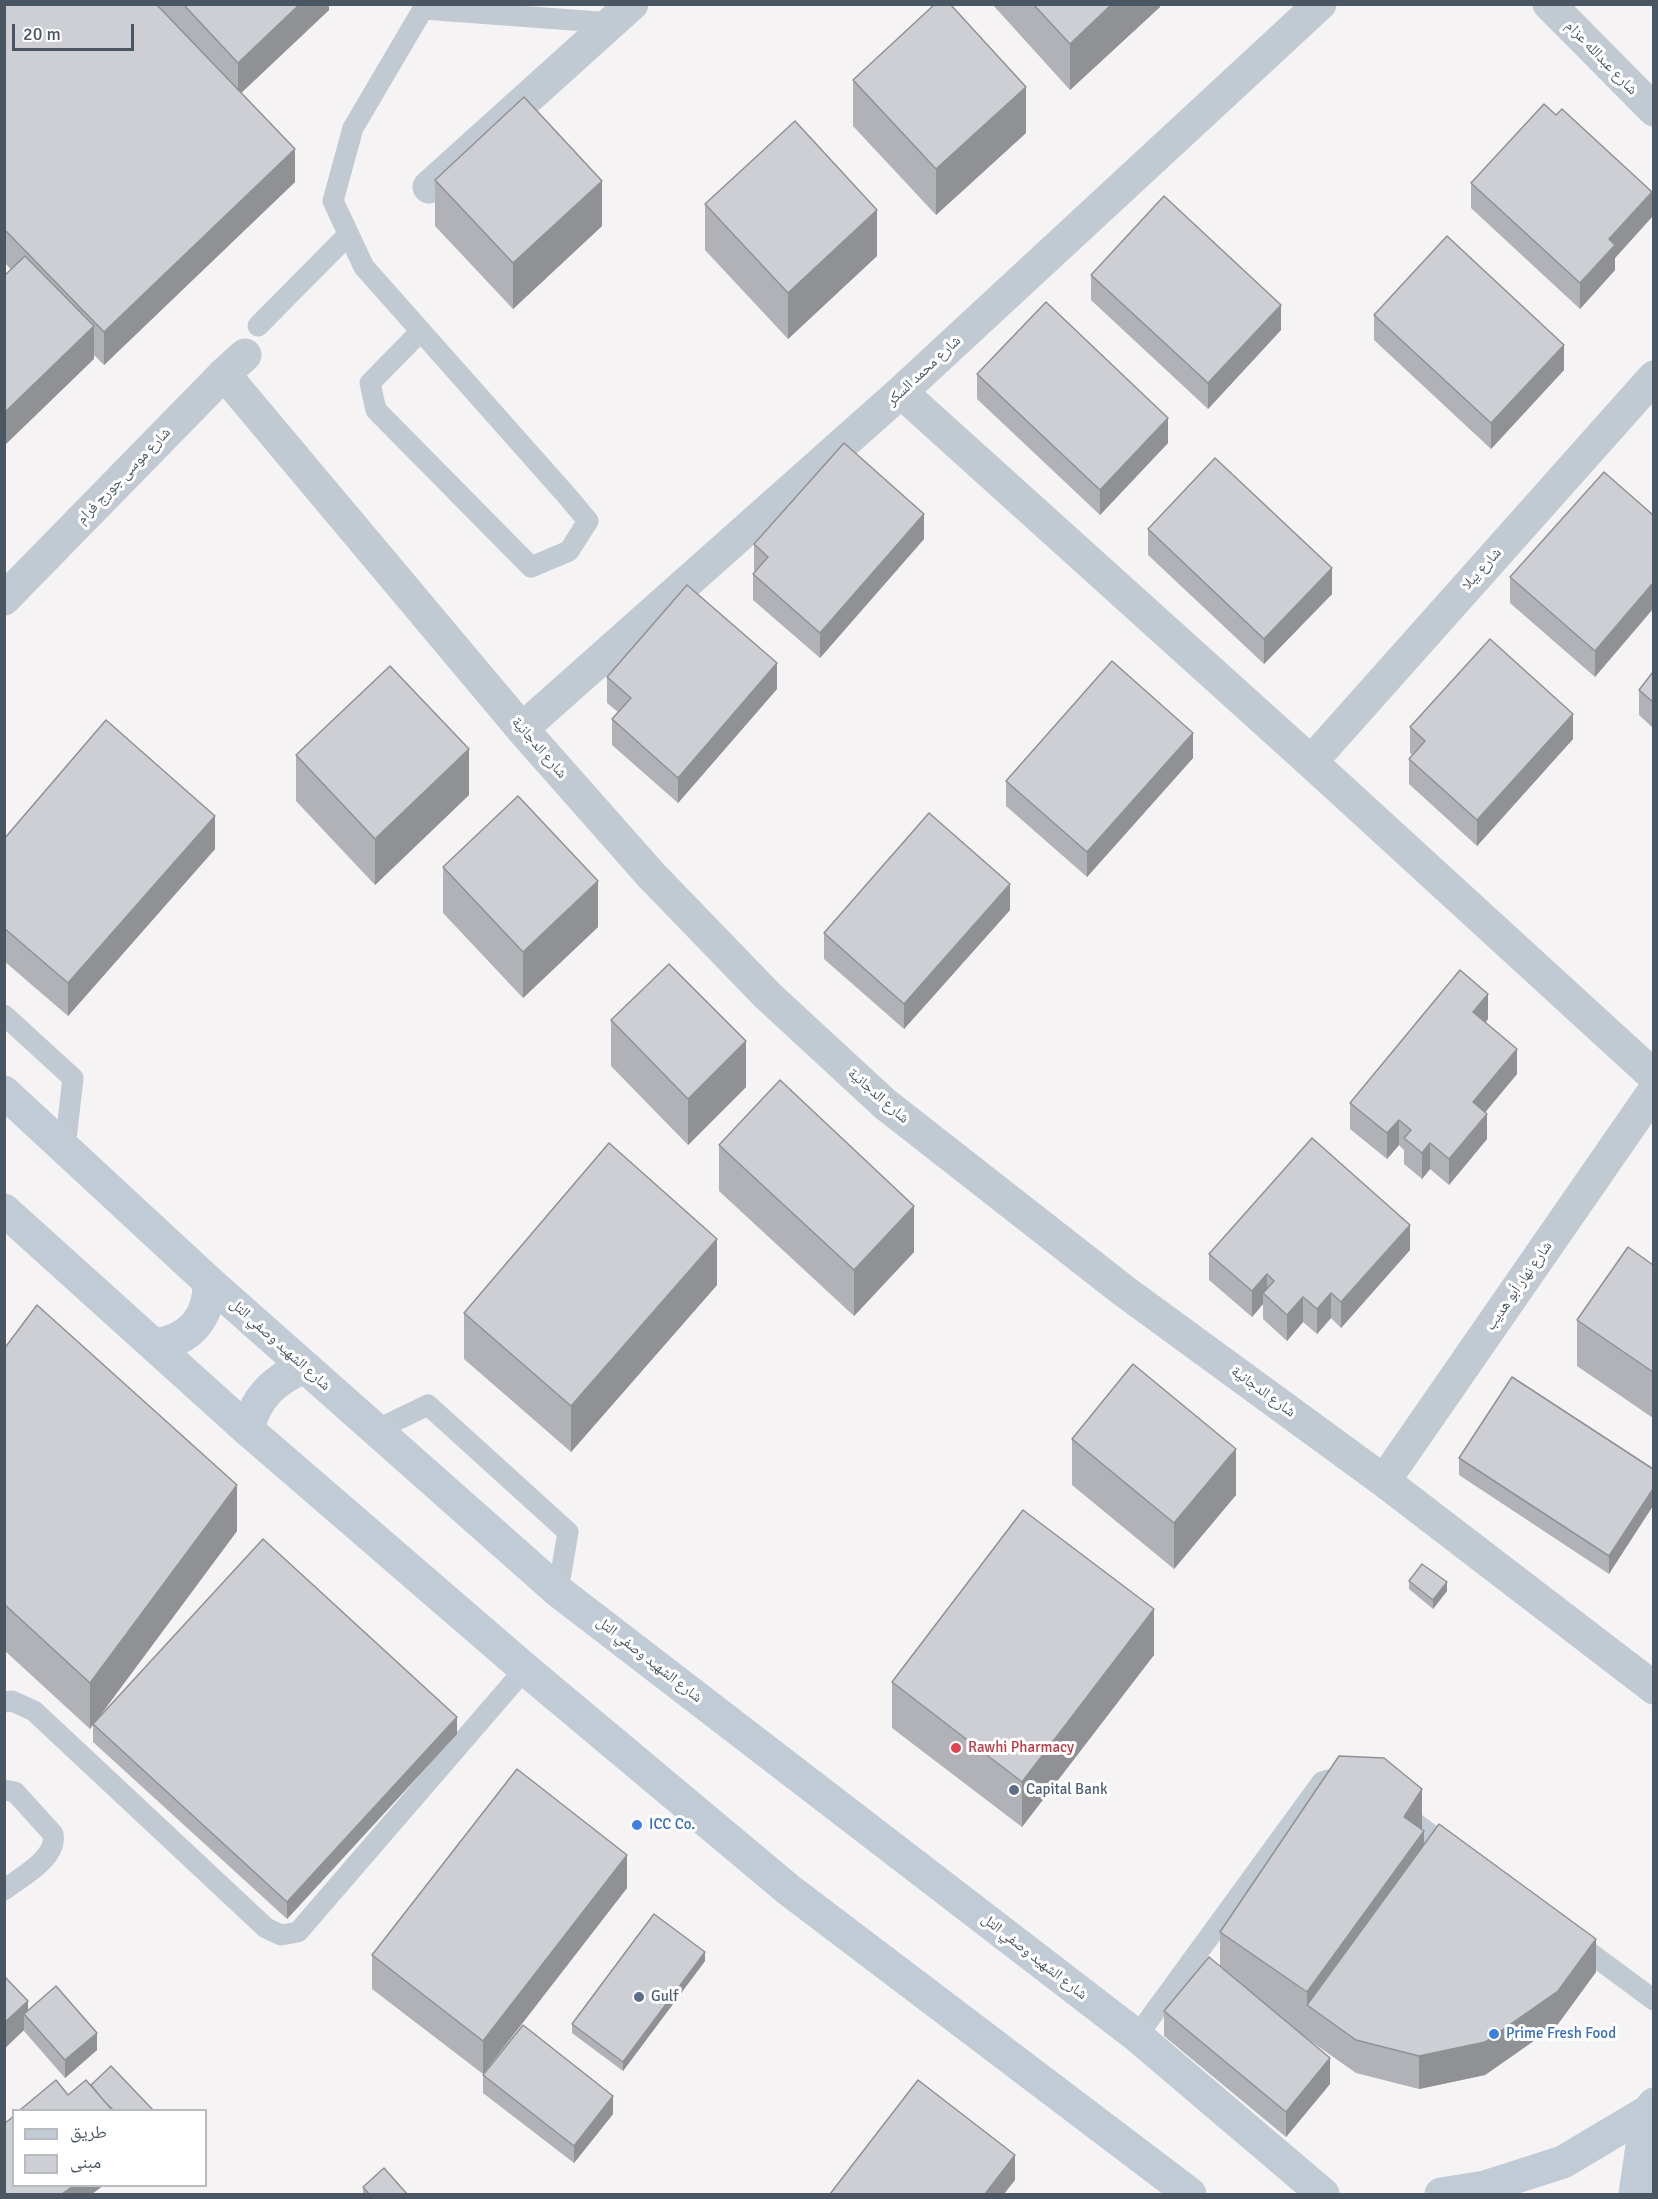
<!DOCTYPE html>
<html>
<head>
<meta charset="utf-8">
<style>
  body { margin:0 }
  #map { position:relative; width:1658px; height:2199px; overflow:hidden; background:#f5f3f3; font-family:Signika,"Noto Naskh Arabic",sans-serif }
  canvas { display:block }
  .frame { position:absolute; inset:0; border:6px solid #4a5661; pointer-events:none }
  .legend { position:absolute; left:12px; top:2109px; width:195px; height:78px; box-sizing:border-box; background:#fff; border:2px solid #b7bbc0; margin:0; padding:8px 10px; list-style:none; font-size:18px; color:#4a5661 }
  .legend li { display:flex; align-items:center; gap:12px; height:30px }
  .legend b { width:30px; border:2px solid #b7bbc0 }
  .scale { position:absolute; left:12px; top:24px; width:122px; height:27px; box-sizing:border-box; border:3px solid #4a5661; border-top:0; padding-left:8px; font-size:18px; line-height:21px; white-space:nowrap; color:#4a5661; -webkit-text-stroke:4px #fff; paint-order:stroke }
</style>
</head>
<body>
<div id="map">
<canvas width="1658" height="2199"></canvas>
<div class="frame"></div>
<ul class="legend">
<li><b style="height:8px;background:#c1cbd6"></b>طريق</li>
<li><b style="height:16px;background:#cdcfd5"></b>مبنى</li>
</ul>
<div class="scale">20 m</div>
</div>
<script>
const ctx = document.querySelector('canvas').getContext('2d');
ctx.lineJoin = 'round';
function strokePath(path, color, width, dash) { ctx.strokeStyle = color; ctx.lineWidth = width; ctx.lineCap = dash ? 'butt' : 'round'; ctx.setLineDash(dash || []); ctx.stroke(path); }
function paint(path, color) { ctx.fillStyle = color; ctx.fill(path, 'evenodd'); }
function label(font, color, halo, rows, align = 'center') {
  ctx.font = font + ' Signika,"Noto Naskh Arabic",sans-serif'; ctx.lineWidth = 6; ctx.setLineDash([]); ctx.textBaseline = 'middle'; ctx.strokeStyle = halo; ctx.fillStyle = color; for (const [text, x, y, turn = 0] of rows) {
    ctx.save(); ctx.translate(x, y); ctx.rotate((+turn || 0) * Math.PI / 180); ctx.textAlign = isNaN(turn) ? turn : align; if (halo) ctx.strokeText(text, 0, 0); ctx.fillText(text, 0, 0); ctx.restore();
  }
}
const lane = new Path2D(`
  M423,9L613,23
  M258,326L348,235
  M421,331L370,383L376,410L531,567L569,551L588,521L568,497L364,267L333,201L353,128L426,4
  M4,1015L73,1078L65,1148
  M376,1430L428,1405L568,1532L558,1591
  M4,1702L12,1701L34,1711L266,1928L281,1935L298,1932L525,1669
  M4,1790L15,1792L53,1834C58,1858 21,1877 4,1890
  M1399,1811L1453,1851
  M1574,1941L1654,2000
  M1137,2036L1322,1782L1328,1780`);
const street = new Path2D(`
  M1549,4L1654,110
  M429,187L632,4
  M224,374L522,729L651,875L768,996L885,1104L1124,1291L1384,1481L1654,1688
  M901,392L1311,762L1654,1076
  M4,599L224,374L245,355
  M522,729L901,392L1320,4
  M1311,762L1654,377
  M1384,1481L1654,1091`);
const secondary = new Path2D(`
  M4,1092L209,1282L558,1591L1137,2036L1323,2194
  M4,1210L248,1430L525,1669L789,1890L1190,2194
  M154,1345C189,1341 210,1318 209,1282
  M248,1430C255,1398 274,1379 305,1367
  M1441,2194L1485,2187L1563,2162L1647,2112L1654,2104
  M1635,2194L1647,2112`);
const wall = new Path2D(`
  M4,4H329V10L241,93L295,182L104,365L94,355V359L4,262Z
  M992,4H1160V7L1070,90Z
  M853,80L1026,133L936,215L853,126Z
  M1556,115L1652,217L1615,258V270L1580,309L1471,208V183Z
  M435,180L602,226L513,309L435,226Z
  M705,204L877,256L788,339L705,250Z
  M1091,275L1281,330L1208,409L1091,300Z
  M1374,315L1564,370L1491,449L1374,340Z
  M977,374L1168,443L1100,515L977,399Z
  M1604,472L1595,677L1510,603V577Z
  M1148,529L1332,594L1264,664L1148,555Z
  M924,539L820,658L753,600V574L755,571L754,570V544Z
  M1653,672V728L1639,715V690Z
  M607,677L777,689L678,803L612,745V719L618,712L607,703Z
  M1410,727L1573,739L1477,846L1409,784V759L1412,755L1410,753Z
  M296,755L469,795L375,885L296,801Z
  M1193,758L1087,877L1006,806V781Z
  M4,839L215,849L68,1016L4,961Z
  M443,867L598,927L523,998L443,913Z
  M1010,910L904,1029L824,959V933Z
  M1488,1019L1485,1023L1517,1074L1485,1112L1487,1139L1449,1185L1430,1169L1422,1179L1404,1164V1150L1399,1145L1387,1159L1350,1129V1103Z
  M611,1020L746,1087L688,1145L611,1066Z
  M719,1145L914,1252L854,1316L719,1191Z
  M1410,1250L1341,1328L1331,1318L1317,1334L1303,1322L1287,1341L1263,1319V1304L1252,1317L1209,1280V1254Z
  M1653,1265V1418L1577,1366V1320Z
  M717,1285L571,1452L464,1359V1313Z
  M4,1349L237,1531L94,1724L457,1734L287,1919L93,1742V1724L90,1729L4,1650Z
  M1072,1439L1236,1495L1174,1569L1072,1485Z
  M1459,1458L1653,1469L1609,1574L1459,1475Z
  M1409,1581L1447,1591L1433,1609L1409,1589Z
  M1154,1655L1022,1827L892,1728V1682Z
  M1422,1830L1424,1844L1596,1972L1558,2024L1485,2075L1419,2089L1356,2073L1302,2035L1330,2084L1286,2137L1164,2036V2011L1220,1967V1932Z
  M627,1888L483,2074L372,1989V1955Z
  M705,1961L623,2071L572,2033V2024Z
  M4,1976L28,2011L97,2050L65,2078L24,2031V2030L4,2049Z
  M483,2075L613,2114L574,2163L483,2093Z
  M363,2187L407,2194H363Z`);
const shadedWall = new Path2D(`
  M300,4H329V10L238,96V63Z
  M1112,4H1160V7L1070,90V44Z
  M1026,87V133L936,215V169Z
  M295,149V182L104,365V332Z
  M602,181V226L513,309V263Z
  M1652,192V217L1615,258V270L1580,309V283L1609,239Z
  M877,210V256L788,339V293Z
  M1281,305V330L1208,409V383Z
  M94,326V359L4,446V413Z
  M1564,345V370L1491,449V423Z
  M1168,418V443L1100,515V490Z
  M924,514V539L820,658V633Z
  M1332,568V594L1264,664V639Z
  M1653,583V609L1595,677V651Z
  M777,663V689L678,803V778Z
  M1573,714V739L1477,846V820Z
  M1193,733V758L1087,877V852Z
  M469,749V795L375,885V839Z
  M215,816V849L68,1016V983Z
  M598,881V927L523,998V952Z
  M1010,884V910L904,1029V1004Z
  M1488,994V1019L1473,1038V1012Z
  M746,1041V1087L688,1145V1099Z
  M1517,1049V1074L1473,1127V1102Z
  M1487,1114V1139L1449,1185V1159Z
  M1399,1120V1145L1387,1159V1133Z
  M1430,1143V1169L1422,1179V1153Z
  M914,1206V1252L854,1316V1270Z
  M1410,1225V1250L1341,1328V1302Z
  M717,1239V1285L571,1452V1406Z
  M1267,1274V1297L1263,1293V1304L1252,1317V1291Z
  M1331,1293V1318L1317,1334V1309Z
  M1303,1297V1322L1287,1341V1315Z
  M1236,1449V1495L1174,1569V1523Z
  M237,1485V1531L90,1729V1683Z
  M1653,1489V1506L1609,1574V1556Z
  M1447,1582V1591L1433,1609V1600Z
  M1154,1609V1655L1022,1827V1782Z
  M457,1717V1734L287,1919V1902Z
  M1422,1789V1834L1424,1831V1877L1307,2005V1992L1404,1817Z
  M627,1855V1888L483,2074V2041Z
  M1596,1939V1972L1558,2024L1485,2075L1419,2089V2056Z
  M705,1952V1961L623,2071V2062Z
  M28,2001V2019L24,2014V2030L4,2049V2023Z
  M97,2033V2050L65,2078V2060Z
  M1330,2058V2084L1286,2137V2112Z
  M613,2096V2114L574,2163V2146Z
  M1015,2155V2180L1004,2194H985Z
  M73,2186H103L92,2194H62Z`);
const building = new Path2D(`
  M4,4H156L295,149L104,332L4,229Z
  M183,4H300L238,63Z
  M935,4H950L1026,87L936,169L853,80Z
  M1033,4H1112L1070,44Z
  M524,97L602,181L513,263L435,180Z
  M1544,104L1556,115L1562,109L1652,192L1609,239L1615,245L1580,283L1471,183Z
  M795,121L877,210L788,293L705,204Z
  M1164,196L1281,305L1208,383L1091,275Z
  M1447,236L1564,345L1491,423L1374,315Z
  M25,256L94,326L4,413V276Z
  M1046,302L1168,418L1100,490L977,374Z
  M844,443L924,514L820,633L753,574L768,557L754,544Z
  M1215,458L1332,568L1264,639L1148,529Z
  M1604,472L1653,515V583L1595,651L1510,577Z
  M687,585L777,663L678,778L612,719L631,698L607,677Z
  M1490,639L1573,714L1477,820L1409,759L1425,741L1410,727Z
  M1112,661L1193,733L1087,852L1006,781Z
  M390,666L469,749L375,839L296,755Z
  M1653,672V702L1639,690Z
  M106,720L215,816L68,983L4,928V839Z
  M518,796L598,881L523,952L443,867Z
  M929,813L1010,884L904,1004L824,933Z
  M669,964L746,1041L688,1099L611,1020Z
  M1460,970L1488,994L1473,1012L1517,1049L1473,1102L1487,1114L1449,1159L1430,1143L1422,1153L1404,1138L1411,1130L1399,1120L1387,1133L1350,1103Z
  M780,1080L914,1206L854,1270L719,1145Z
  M1312,1138L1410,1225L1341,1302L1331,1293L1317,1309L1303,1297L1287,1315L1263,1293L1274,1281L1267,1274L1252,1291L1209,1254Z
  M609,1143L717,1239L571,1406L464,1313Z
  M1628,1247L1653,1265V1372L1577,1320Z
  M37,1305L237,1485L90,1683L4,1604V1349Z
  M1133,1364L1236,1449L1174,1523L1072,1439Z
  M1512,1377L1653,1469V1489L1609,1556L1459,1458Z
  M1023,1510L1154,1609L1022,1782L892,1682Z
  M263,1539L457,1717L287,1902L93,1724Z
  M1422,1564L1447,1582L1433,1600L1409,1581Z
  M1339,1756L1384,1758L1422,1789L1404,1817L1424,1831L1307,1992L1220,1932Z
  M517,1769L627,1855L483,2041L372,1955Z
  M1439,1824L1596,1939L1558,1991L1485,2042L1419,2056L1356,2040L1307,2005Z
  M654,1914L705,1952L623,2062L572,2024Z
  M1209,1957L1330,2058L1286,2112L1164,2011Z
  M4,1976L28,2001L4,2023Z
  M56,1986L97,2033L65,2060L24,2014Z
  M523,2025L613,2096L574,2146L483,2075Z
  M111,2066L153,2110H113L104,2101L91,2085Z
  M56,2080L68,2095L86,2080L112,2110H20Z
  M918,2080L1015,2155L985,2194H830Z
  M14,2116V2186H73L62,2194H4V2124Z
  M384,2168L407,2194H369L363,2187Z`);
const markers = [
  [956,1748,6,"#e0444e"],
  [1014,1790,6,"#5c6f8a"],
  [637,1825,6,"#3f7fe0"],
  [639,1997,6,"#5c6f8a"],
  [1494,2034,6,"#3f7fe0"]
];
const streetNames = [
  ["شارع عبدالله عزام",1601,58,46],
  ["شارع محمد السكر",924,371,-43],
  ["شارع موسى جورج فرام",124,476,-46],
  ["شارع يبلا",1482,569,-48],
  ["شارع الدجانية",539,748,49],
  ["شارع الدجانية",878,1096,41],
  ["شارع نهار أبو هديب",1519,1286,-55],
  ["شارع الشهيد وصفي التل",280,1345,42],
  ["شارع الدجانية",1263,1392,36],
  ["شارع الشهيد وصفي التل",649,1660,38],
  ["شارع الشهيد وصفي التل",1034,1957,38]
];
const healthNames = [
  ["Rawhi Pharmacy",968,1748]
];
const serviceNames = [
  ["Capital Bank",1026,1790],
  ["Gulf",651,1997]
];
const shopNames = [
  ["ICC Co.",649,1825],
  ["Prime Fresh Food",1506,2034]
];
strokePath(lane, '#c1cad2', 21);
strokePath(street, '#c1cad2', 33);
strokePath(secondary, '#c1cbd6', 33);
paint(wall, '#b0b2b7');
paint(shadedWall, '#909195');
paint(building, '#cdcfd5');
strokePath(building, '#909195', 1.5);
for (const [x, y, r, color] of markers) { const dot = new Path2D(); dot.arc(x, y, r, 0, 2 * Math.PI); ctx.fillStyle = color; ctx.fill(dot); strokePath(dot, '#fff', 2); }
label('15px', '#4a5661', '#fff', streetNames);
label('15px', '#be3a42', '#fff', healthNames, 'left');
label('15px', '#4e5e75', '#fff', serviceNames, 'left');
label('15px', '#366cbe', '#fff', shopNames, 'left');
</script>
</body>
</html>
